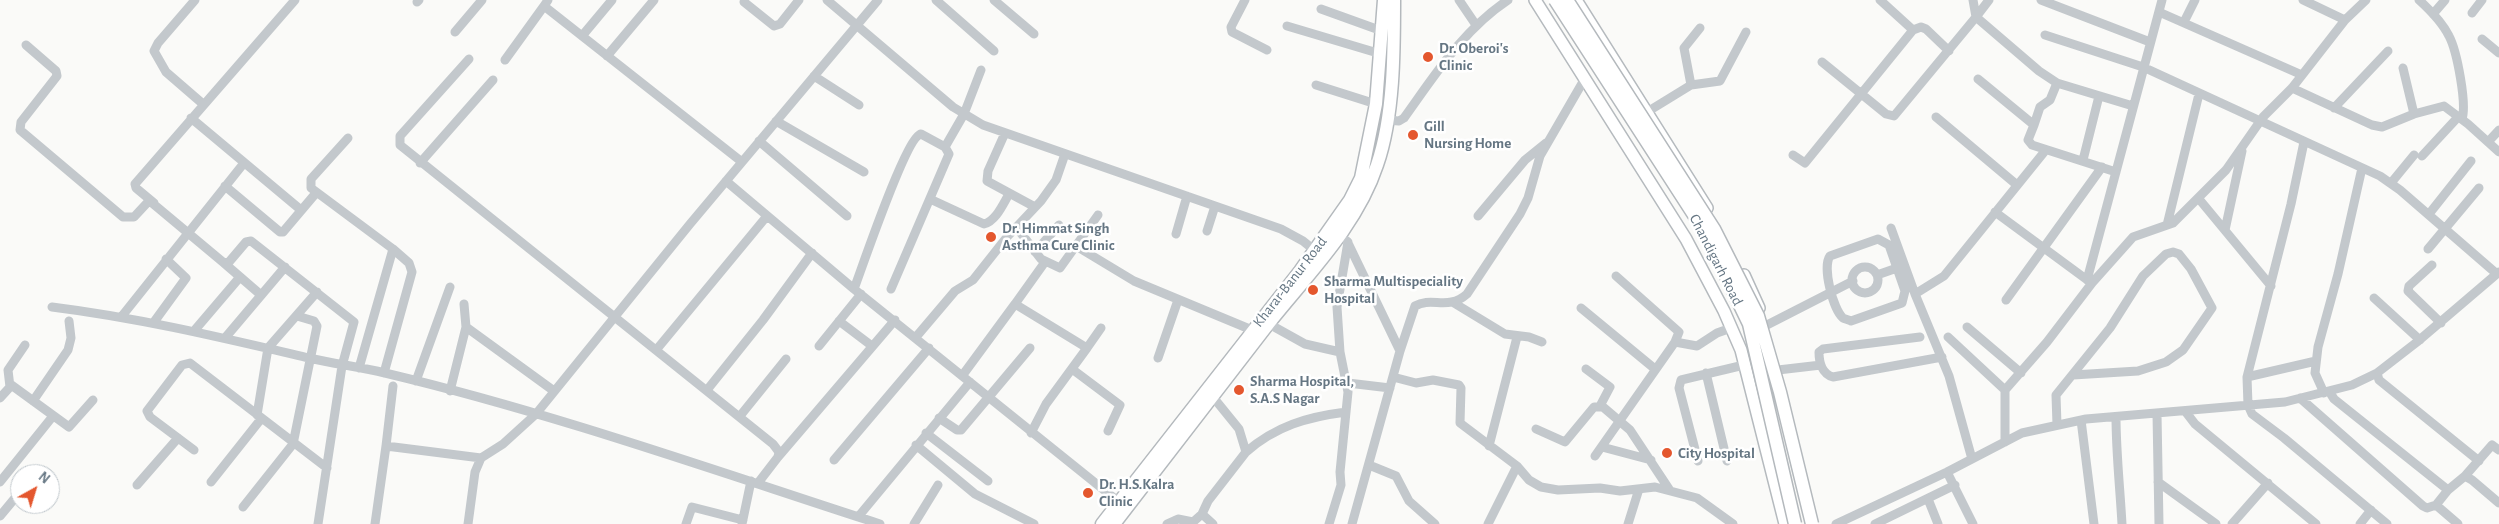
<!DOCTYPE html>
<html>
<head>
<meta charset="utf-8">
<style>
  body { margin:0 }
  #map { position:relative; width:2499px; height:524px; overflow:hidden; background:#fafaf8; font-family:"Alegreya Sans",sans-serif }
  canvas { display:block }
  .north { position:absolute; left:10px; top:464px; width:50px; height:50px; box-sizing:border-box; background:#fff; border:1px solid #c1c8cd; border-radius:50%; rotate:39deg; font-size:14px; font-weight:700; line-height:20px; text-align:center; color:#657683 }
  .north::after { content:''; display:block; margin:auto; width:18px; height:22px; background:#e4572e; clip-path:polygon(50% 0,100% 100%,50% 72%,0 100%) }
</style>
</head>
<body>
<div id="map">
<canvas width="2499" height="524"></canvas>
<div class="north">N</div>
</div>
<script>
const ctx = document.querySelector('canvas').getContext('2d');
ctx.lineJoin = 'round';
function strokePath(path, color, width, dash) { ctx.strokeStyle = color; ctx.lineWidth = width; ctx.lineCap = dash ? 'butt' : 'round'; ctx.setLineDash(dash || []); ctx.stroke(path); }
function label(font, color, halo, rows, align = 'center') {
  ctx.font = font + ' "Alegreya Sans",sans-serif'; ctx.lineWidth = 5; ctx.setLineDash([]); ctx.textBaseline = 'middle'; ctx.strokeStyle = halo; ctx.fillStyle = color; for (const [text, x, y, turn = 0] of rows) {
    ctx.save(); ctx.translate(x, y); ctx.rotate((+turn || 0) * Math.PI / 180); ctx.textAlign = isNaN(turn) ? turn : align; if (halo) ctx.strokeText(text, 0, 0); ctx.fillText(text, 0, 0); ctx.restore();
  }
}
const minor = new Path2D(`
  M195,0L158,43L154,51L166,72L203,104
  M548,0L544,6L742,162
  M827,0L953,107L983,125L1281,229L1303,241L1319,254
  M936,0L994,51
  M994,0L1034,34
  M1245,0L1231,27L1232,32L1267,50
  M1459,0L1476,25
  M1880,0L1913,30
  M1989,0L1976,17L2039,71L2057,83L2133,106
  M2041,0L2150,42
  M2303,0L2345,20
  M2419,0C2430,10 2442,22 2449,36C2457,51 2467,104 2462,119
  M417,2L419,0
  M744,2L774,26L780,24L799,0
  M1321,9L1382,31
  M2159,12L2302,75
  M2472,13L2482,0
  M2433,14L2445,0
  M2184,22L2195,0
  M1287,26L1381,54
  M455,32L482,0
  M2045,35L2143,67L2380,176L2400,190L2497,274
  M582,36L612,0
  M2482,39L2499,53
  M26,45L56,71L57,76L21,122L20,130L123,217H134L147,203L151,202L224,263L229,262L246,242L251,241L354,322L342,366L318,524
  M607,56L654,0
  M469,59L400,136V145L773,444L779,452L778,457L758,483
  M505,60L544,6
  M1822,62L1886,114L1894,116L1976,17L1973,0
  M2403,68L2414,114
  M814,76L859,105
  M1978,79L2034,125L2028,140L2032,145L2116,172
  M1316,85L1376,104
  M1691,85L1720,81L1746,32
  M2292,88L2372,125L2382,127L2414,114L2444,106L2468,124L2499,152
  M2334,108L2388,51
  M1647,112L1691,85L1684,48L1700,28
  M1936,117L2017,185
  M191,118L301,210
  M1387,120L1399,121L1404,118C1435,75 1463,30 1508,0
  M776,121L864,172
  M2034,125L2040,107L2050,100L2057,83
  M1005,133L988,171L987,181L1035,207
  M348,138L311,179V188L393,249
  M759,141L847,216
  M2304,142L2291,204L2247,377L2248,405L2252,414L2284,438L2387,524
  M2488,142L2499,130
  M945,147L964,114L981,70
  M1793,155L1805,163L1913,30L1921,27L1926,29L1949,51
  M2422,156L2459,116
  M2083,160L2099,96
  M420,163L493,80
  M726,181L854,289L1119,502
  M2391,183L2414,155
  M225,186L280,232H283L316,193
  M930,199L984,224C996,221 1003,204 1009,194
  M2199,199L2271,286
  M154,203L136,188L135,184L295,0
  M1995,212L2090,282
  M2429,214L2471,161
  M1478,216L1525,160L1546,143
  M2167,225L2199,94
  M1017,228L1041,259L1060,268L1098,215
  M1891,228L1915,294
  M2225,230L2242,151
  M1207,231L1215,206
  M1176,234L1187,196
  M1878,239L1889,245L1905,291L1902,303L1851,321C1850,320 1844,319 1843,318C1833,309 1822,267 1830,256Z
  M1347,241L1400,351
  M1076,246L1134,281L1252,330
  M2428,249L2479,188
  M1035,252L1059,225
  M224,263L261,295
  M2432,265L2409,286L2408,291L2441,323
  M1852 280a13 13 0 1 1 26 0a13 13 0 1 1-26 0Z
  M1877,275L1897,268
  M2087,280L2162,0
  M854,289C862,268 906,137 921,134L945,147L949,154L891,289
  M2374,298L2420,340
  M2006,300L2102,167
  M1454,303L1505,334L1529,337L1542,342
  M1015,304L1045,262
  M52,307C140,318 223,338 309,358C335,364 360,367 385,373C553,413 716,471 880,524
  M1581,308L1655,369
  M122,316L244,163
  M839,321L872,346
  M154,322L186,278L166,259
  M1269,324L1305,344L1340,352
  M1765,326L1853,281
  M466,327L554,391
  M1967,327L2021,373
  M194,331L240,277
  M916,337L955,291L973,280L1007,237L1041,201L1056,180L1065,154
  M1920,337L1823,349L1819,352C1819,362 1822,374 1833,377L1942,357
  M1948,337L2005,390
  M225,338L285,267
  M1675,342L1697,346L1717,333L1731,328
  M819,346L861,294
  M1087,348L1101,328
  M657,349L767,216
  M1158,358L1178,300
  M359,368L393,249L409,263L412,272L384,373
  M1072,369L1120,405L1108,431
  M1586,369L1610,387L1600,406
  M1778,370L1821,365
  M1706,373L1727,461
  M2377,373L2379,380L2479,461
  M962,376L1015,304L1087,348L1046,404L1031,433
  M1393,377L1416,383L1433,380L1459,385L1461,388L1460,423L1517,466L1529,480L1541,487L1558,490L1600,488L1620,491L1655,487L1697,498L1733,524
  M2247,377L2316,361
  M416,381L450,287
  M1348,383L1390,388
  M10,384L69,427L93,400
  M707,390L763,320L812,253
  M450,391L466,327L464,304
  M2329,391L2334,399L2448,490
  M2324,393L2315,373L2318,347L2338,274L2362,168
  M1213,397L1239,429L1246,452C1276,426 1307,417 1346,412
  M0,398L10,387L8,370L25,345
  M2300,398L2423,506L2427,508L2436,505
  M33,401L68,350L71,338L69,321
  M2185,411L2195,424L2316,524
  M2157,414L2159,524
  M257,415L268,348L317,292
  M740,416L786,359
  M2116,417C2116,452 2120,488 2122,524
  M939,418L957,430H961L1030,348
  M2081,420L2094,524
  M2057,425L2056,395L2110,328L2143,276L2166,254L2173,252L2179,254L2191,269L2212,308L2183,350L2166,362L2138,371L2073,375
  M1536,429L1565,442L1594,407H1603L1630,430L1669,489
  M926,433L988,481
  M2005,442V390L2047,342L2092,283L2133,237L2173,223L2226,170L2263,117L2292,88L2345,20L2366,0
  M916,445L975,494L1034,524
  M386,446L393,386
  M1489,446L1517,337
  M1602,447L1651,460
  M194,450L150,417L147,411L182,365L190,363L327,468
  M1595,456L1675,342L1679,332L1616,276
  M778,457L895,320
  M1972,459L1949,376L1915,294L1944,276L2045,151
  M834,460L929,348
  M1698,461L1679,388L1681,380L1744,365
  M1369,465L1396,476L1409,501L1435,524
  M1947,472L1973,524
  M2465,476L2492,445L2499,450
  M0,482L53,416
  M211,482L261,419
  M2158,482L2216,524
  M137,485L178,438
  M1928,499L1938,524
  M243,507L293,444L317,326L314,321L297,316
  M1202,514L1213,524
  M0,516L20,492
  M858,517L970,382
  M375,524L386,446L481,458
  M468,524L475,472L481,458L503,444L536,414L690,224L878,0
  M686,524L692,507L743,520
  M742,524L751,481
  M914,524L938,485
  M1167,524L1178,519L1193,522L1202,514L1208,501L1246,452
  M1329,524L1341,485L1340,472L1348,392L1340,352L1337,307L1348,242
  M1352,524L1400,351L1415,306C1432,296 1448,311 1467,294L1520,214L1528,198L1540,156L1584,80
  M1488,524L1517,466
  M1628,524L1639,489
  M1836,524L1947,472L2022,433L2086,419L2285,402L2352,385L2377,373L2417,342L2499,272
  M1875,524L1955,485
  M2232,524L2268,483
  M2360,524L2371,510
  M2458,524L2436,505L2448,490L2465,476L2472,480L2499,503`);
const major = new Path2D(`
  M1535,0L1686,239L1724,311L1741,350L1785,524
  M1576,0L1707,208
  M1744,275L1759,308`);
const highway = new Path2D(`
  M1102,524L1300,271L1350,200L1361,178L1376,104L1384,0
  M1114,524C1165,457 1217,390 1269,323C1308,274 1357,226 1377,165C1394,116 1394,51 1394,0`);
const highwayBridge = new Path2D(`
  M1555,0L1703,229L1749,324L1795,524
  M1567,0L1714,229L1758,316L1780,392L1812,524`);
const markers = [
  [1428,57,6,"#e4572e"],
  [1413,135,6,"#e4572e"],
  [991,237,6,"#e4572e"],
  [1313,290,6,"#e4572e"],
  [1239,390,6,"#e4572e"],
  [1667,453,6,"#e4572e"],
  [1088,493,6,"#e4572e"]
];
const poiNames = [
  ["Dr. Oberoi's",1439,48],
  ["Clinic",1439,65],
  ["Gill",1424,126],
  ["Nursing Home",1424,143],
  ["Dr. Himmat Singh",1002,228],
  ["Asthma Cure Clinic",1002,245],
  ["Sharma Multispeciality",1324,281],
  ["Hospital",1324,298],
  ["Sharma Hospital,",1250,381],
  ["S.A.S Nagar",1250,398],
  ["City Hospital",1678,453],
  ["Dr. H.S.Kalra",1099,484],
  ["Clinic",1099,501]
];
const streetNames = [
  ["Chandigarh Road",1716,260,63],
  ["Kharar-Banur Road",1290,282,-52]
];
strokePath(major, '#b5babe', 14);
strokePath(highway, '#b4b9bd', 15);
strokePath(minor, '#c3c8cc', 9);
strokePath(major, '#fff', 11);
strokePath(highway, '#fff', 12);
strokePath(highwayBridge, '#b4b9bd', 15, []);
strokePath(highwayBridge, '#fff', 12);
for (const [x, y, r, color] of markers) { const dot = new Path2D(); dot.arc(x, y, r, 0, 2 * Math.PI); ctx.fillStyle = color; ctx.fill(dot); strokePath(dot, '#fff', 2); }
label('bold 15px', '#657683', '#fff', poiNames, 'left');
label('15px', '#657683', '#fff', streetNames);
</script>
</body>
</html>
